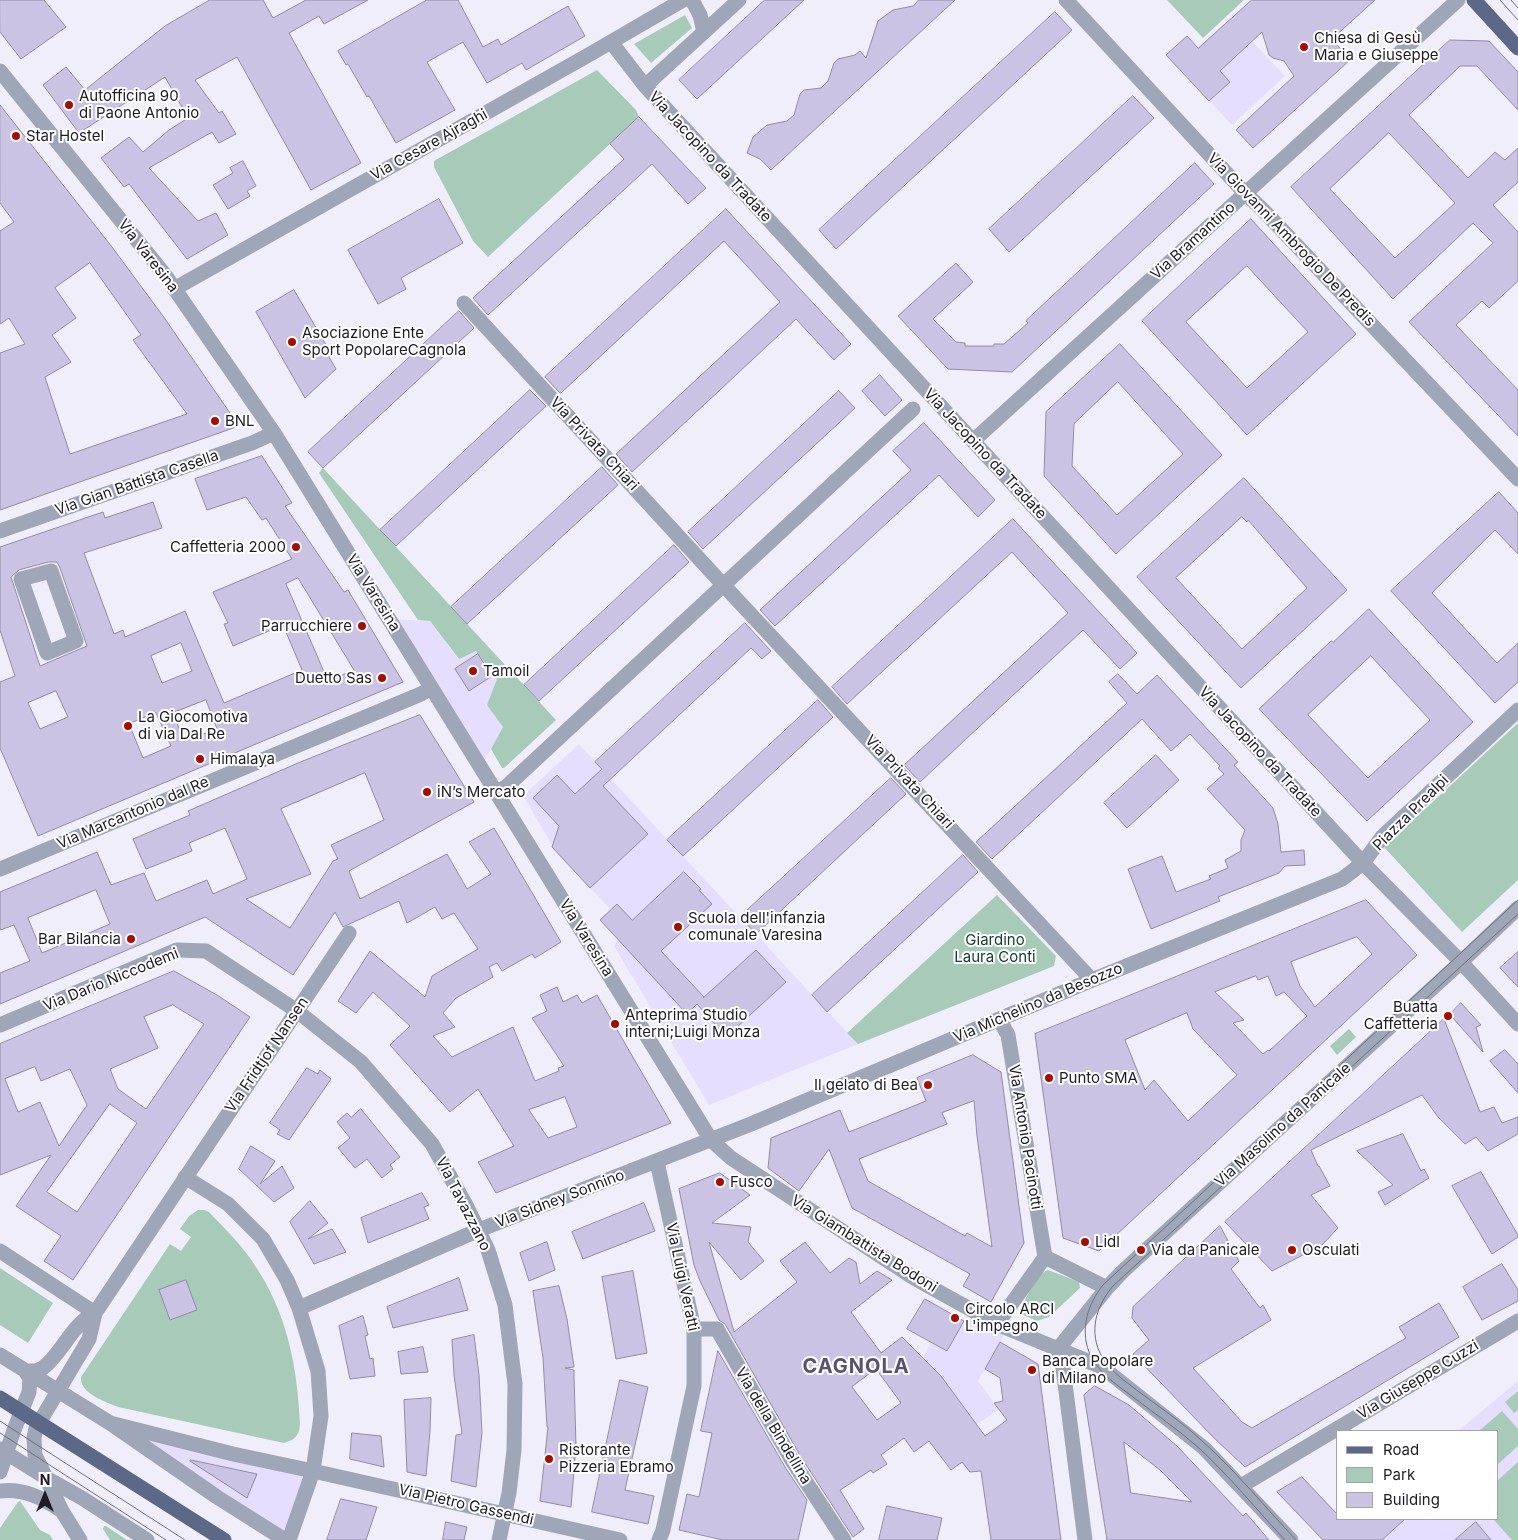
<!DOCTYPE html>
<html>
<head>
<meta charset="utf-8">
<style>
  body { margin:0 }
  #map { position:relative; width:1518px; height:1540px; overflow:hidden; background:#f1eefb; font-family:Inter,sans-serif }
  canvas { display:block }
  .legend { position:absolute; left:1336px; top:1430px; width:162px; height:90px; box-sizing:border-box; background:#fff; border:1px solid #a5a4a8; margin:0; padding:6px 9px; list-style:none; font-size:15px; color:#1e1b26 }
  .legend li { display:flex; align-items:center; gap:10px; height:25px }
  .legend b { width:25px; border:1px solid #a5a4a8 }
  .north { position:absolute; left:20px; top:1470px; width:50px; height:50px; -webkit-text-stroke:4px #fff; paint-order:stroke; rotate:0deg; font-size:14px; font-weight:700; line-height:20px; text-align:center; color:#1e1b26 }
  .north::after { content:''; display:block; margin:auto; width:18px; height:22px; background:#1e1b26; clip-path:polygon(50% 0,100% 100%,50% 72%,0 100%) }
</style>
</head>
<body>
<div id="map">
<canvas width="1518" height="1540"></canvas>
<ul class="legend">
<li><b style="height:6px;background:#5b6888"></b>Road</li>
<li><b style="height:14px;background:#a8cbb9"></b>Park</li>
<li><b style="height:14px;background:#cbc3e3"></b>Building</li>
</ul>
<div class="north">N</div>
</div>
<script>
const ctx = document.querySelector('canvas').getContext('2d');
ctx.lineJoin = 'round';
function paint(path, color) { ctx.fillStyle = color; ctx.fill(path, 'evenodd'); }
function strokePath(path, color, width, dash) { ctx.strokeStyle = color; ctx.lineWidth = width; ctx.lineCap = dash ? 'butt' : 'round'; ctx.setLineDash(dash || []); ctx.stroke(path); }
function label(font, color, halo, rows, align = 'center') {
  ctx.font = font + ' Inter,sans-serif'; ctx.lineWidth = 4; ctx.setLineDash([]); ctx.textBaseline = 'middle'; ctx.strokeStyle = halo; ctx.fillStyle = color; for (const [text, x, y, turn = 0] of rows) {
    ctx.save(); ctx.translate(x, y); ctx.rotate((+turn || 0) * Math.PI / 180); ctx.textAlign = isNaN(turn) ? turn : align; if (halo) ctx.strokeText(text, 0, 0); ctx.fillText(text, 0, 0); ctx.restore();
  }
}
const built = new Path2D(`
  M1230,18L1285,76L1232,125L1166,55L1187,36L1198,48Z
  M390,619L430,621L458,659L476,651L497,679L488,705L503,727L480,769Z
  M579,744L611,779L858,1044L709,1105L614,946L618,939L600,920L610,909L552,847V845L523,796Z
  M970,1310L1007,1330L978,1381L999,1409L938,1452L941,1376L923,1358L931,1342L948,1351Z
  M1518,1381V1540H1331L1356,1519H1497V1431H1458Z
  M110,1423L313,1471L289,1540Z`);
const green = new Path2D(`
  M1167,0H1244L1203,38Z
  M685,15L692,28L651,63L634,44Z
  M597,70L636,110L639,117L488,257L473,241L434,167V161Z
  M323,468L556,720L504,768H502L491,749L503,727L487,705L497,679L476,651L459,659L430,621L418,620L319,473Z
  M1518,723V880L1462,932L1384,847Z
  M997,895L1056,956L1054,966L858,1044L847,1033Z
  M1349,1029L1356,1037L1337,1055L1330,1046Z
  M198,1210H204L209,1212C225,1229 243,1246 256,1267C284,1309 296,1359 299,1409C299,1417 302,1428 297,1435C294,1440 289,1441 284,1443L118,1407C106,1402 79,1393 81,1377L170,1244L181,1251L191,1237L180,1229L189,1216Z
  M0,1268L53,1303L28,1343L0,1325Z
  M1048,1270L1079,1282L1080,1288L1049,1317L1037,1321L1021,1314C1023,1301 1036,1274 1048,1270Z
  M1518,1391V1410L1514,1413L1505,1402Z
  M1502,1411L1518,1429V1446L1497,1465V1431H1479Z
  M1518,1462V1540H1512L1493,1519H1497V1481Z
  M20,1501L40,1530L50,1535L53,1540H0V1528L18,1502Z
  M104,1526H106L127,1540H110L103,1529Z`);
const building = new Path2D(`
  M0,0H44L66,27L21,59L0,32Z
  M210,0H263L273,18L306,0H368L324,24L319,16L289,33L361,163L311,190L237,57L195,80L219,113L222,111L236,134L219,143L212,132L149,168L198,221L216,213L228,235L187,259L129,184L124,187L101,158L129,137L143,152L169,130L188,118L165,77L79,133L43,85L66,67L85,90L165,26Z
  M427,0H458L483,47L498,39L501,45L568,6L585,36L526,70L522,63L487,83L463,42L427,62L455,110L396,143L369,96L367,97L348,64L346,65L338,51Z
  M765,0H804L697,99L679,80Z
  M919,0H955L771,170L760,159L747,153L753,137L767,125L787,121L794,115L800,94L804,90L821,88L828,81L834,63L838,59L855,55L860,51L866,58L878,21L893,10L913,6Z
  M1252,0H1375L1332,39L1350,60L1253,148L1236,130L1294,76L1284,61L1273,58L1269,55L1262,32L1220,71L1230,82L1209,101L1166,55L1187,36L1198,48Z
  M1055,12L1072,30L836,249L819,230Z
  M1450,40L1489,41L1518,72V110L1477,66H1460L1409,115L1468,178L1495,152L1505,160L1518,148V182L1493,205L1518,232V281L1489,308L1482,301L1456,325L1518,390V436L1409,322L1493,243L1473,223L1393,299L1291,187ZM1389,133L1455,203L1395,258L1330,189Z
  M1133,96L1154,118L1009,252L989,229Z
  M0,105L112,247L163,316L239,426L0,510V353L25,344L9,318L0,324V231L14,222L0,203ZM90,263L141,335L133,340L187,414L70,454L45,377L71,362L52,335L76,318L55,288Z
  M639,117L706,188L688,204L652,164L488,315L473,298L624,159L610,144Z
  M243,161L256,186L247,191L250,196L228,209L213,185L233,173L230,168Z
  M1195,163L1214,184L1012,372L948,369L898,316L956,263L973,282L933,319L956,342L965,343V346H994V344H1004L1028,323L1026,321Z
  M439,199L463,243L401,278L406,289L378,304L348,250Z
  M726,209L851,344L834,360L796,319L632,472L616,454L780,302L724,241L561,393H560L545,377Z
  M1251,219L1356,334L1247,435L1142,321ZM1247,266L1308,332L1247,388L1186,322Z
  M294,290L332,355L329,357L336,369L305,398L256,312Z
  M459,311L474,328L473,329L323,468L308,452Z
  M1120,344L1222,455L1116,554L1044,476L1046,412ZM1118,382L1183,454L1117,515L1072,466L1074,424Z
  M880,375L902,400L885,416L862,391Z
  M530,390L546,406L396,546L380,530Z
  M839,391L855,408L703,549L688,532Z
  M924,423L995,500L978,517L939,475L775,626L760,610L911,470L893,451Z
  M262,456L292,503L285,506L344,592L348,590L403,682L38,836L0,748V682L15,676L0,630V547L103,512L105,518L153,502L162,528L84,553L114,634L123,630L125,637L185,611L224,703L302,670L283,625L233,646L224,624L228,623L213,592L292,559L266,518L262,520L246,497L207,510L195,479ZM49,562H57L60,568L87,646L40,666L11,577L19,570ZM298,578L354,670L328,681L286,584ZM181,643L192,671L162,683L151,656ZM56,691L68,717L40,729L28,703ZM206,700L217,729L184,741L173,713ZM156,713L171,746L143,758L129,724Z
  M602,467L618,485L467,624L451,607Z
  M1244,478L1347,590L1241,688L1137,577ZM1242,517L1247,522L1248,520L1307,588L1242,649L1176,578Z
  M1499,492L1518,513V554L1495,530L1432,593L1497,663L1518,643V682L1495,703L1391,591Z
  M1013,519L1137,653L1120,669L1083,630L920,782L904,765L1068,613L1012,552L847,704L832,687Z
  M674,545L689,562L539,701L524,685Z
  M1369,609L1473,722L1367,821L1259,709L1331,641L1333,642ZM1371,656L1430,720L1368,778L1308,715Z
  M745,623L771,651L762,659L751,648L603,786L648,834L590,888L552,847L559,826L533,798L557,775L575,794L602,769L595,762Z
  M478,654L492,676L469,691L455,669Z
  M1118,674L1137,694L1157,675L1238,762L1234,765L1273,808L1278,824L1281,852L1304,850L1305,865L1285,866L1279,873L1218,897L1220,901L1151,929L1128,869L1162,856L1176,892L1211,879L1209,876L1228,868L1225,860L1241,851V840L1245,830L1207,789L1224,774L1218,768L1220,766L1190,734L1171,751L1142,719L992,859L976,842L1127,703L1109,682Z
  M818,700L833,717L683,856L667,840Z
  M420,715L474,802L349,871L360,899L447,854L467,889L491,874L469,842L494,828L561,942L535,958L532,954L502,971L497,963L489,967L493,977L456,998L443,1013L455,1027L433,1036L452,1057L513,1027L535,1081L559,1071L558,1068L564,1066L532,1018L547,1011L540,995L557,987L563,1002L577,995L582,1003L597,995L671,1123L496,1193L478,1162L514,1146L478,1089L450,1112L390,1045L410,1026L373,992L356,1013L338,1001L370,951L425,997L432,976L478,949L454,913L442,919L435,907L407,923L399,901L343,927L335,912L293,975L205,917L0,1004V973L30,961L14,925L0,930V892L97,852L111,885L144,873L156,901L207,880L213,894L247,879L225,828L189,843L192,851L146,869L133,839L190,815L188,811L298,763ZM365,773L384,820L331,845L338,859L333,861L290,928L246,899L311,874L281,809ZM96,890L110,924L42,953L28,918ZM565,1097L577,1127L548,1138L529,1110Z
  M1156,755L1179,780L1127,828L1104,803Z
  M891,778L906,794L756,934L740,917Z
  M963,855L978,872L827,1012L812,995Z
  M684,872L701,889L699,890L712,904L661,951L704,997L703,998L756,950L786,982L726,1037L697,1004L687,1014L600,920L617,904L632,920Z
  M1366,900L1417,955L1099,1251L1063,1238L1035,1034ZM1357,937L1372,954L1315,1007L1300,986L1291,962ZM1256,976L1258,980L1268,976L1276,996L1284,992L1307,1016L1269,1051L1268,1050L1263,1054L1233,1023L1244,1020L1215,992ZM1187,1013L1193,1029L1237,1075L1188,1121L1154,1080L1145,1090L1125,1040Z
  M1518,952V987L1500,968Z
  M174,971L217,995L250,1017L73,1280L44,1261L61,1236L16,1206L51,1155L0,1175V1044ZM173,1005L204,1024L146,1109L118,1089L110,1069L158,1048L144,1017ZM35,1067L41,1081L70,1069L87,1105L59,1146L40,1102L18,1112L5,1079ZM110,1104L137,1123L77,1212L47,1192Z
  M1461,1003L1481,1025L1476,1027L1483,1052L1452,1017V1012Z
  M1444,1019L1480,1112L1494,1107L1502,1123L1518,1117V1134L1488,1151L1476,1137L1465,1144L1438,1117L1422,1095L1311,1150L1318,1166H1319L1330,1186L1311,1195L1338,1228L1322,1245L1272,1271L1225,1222Z
  M1505,1050L1518,1064V1093L1490,1061Z
  M973,1055L1001,1072L1024,1243L991,1302L963,1286L970,1274L852,1208L829,1149L799,1191L768,1168L771,1138L840,1110L849,1132L926,1101L917,1078ZM974,1101L977,1136L992,1247L967,1233L965,1236L868,1181L859,1159L947,1124L942,1113Z
  M307,1068L318,1074L320,1070L331,1079L289,1140L277,1134L280,1130L270,1123Z
  M361,1109L400,1157L390,1165L393,1169L382,1178L367,1159L355,1168L338,1148L350,1138L337,1122L347,1113L351,1117Z
  M1403,1134L1421,1171L1424,1169L1429,1178L1385,1205L1378,1192L1393,1185L1357,1151Z
  M251,1146L275,1161L260,1184L282,1166L294,1188L274,1202L239,1169Z
  M1481,1172L1518,1235V1237L1492,1254L1452,1186Z
  M720,1173L750,1195L712,1223L751,1227L748,1242L764,1261L741,1280L709,1242L734,1332L797,1282L780,1261L805,1242L830,1273L849,1258L856,1262L860,1284L877,1271L892,1280L851,1312L881,1353L902,1337L941,1376L985,1436L1007,1420L994,1403L1003,1401L1000,1378L985,1369L1000,1342L1038,1364L1061,1540H991L981,1471L970,1472L962,1462L951,1470L929,1441L914,1452L904,1438L881,1455L887,1464L873,1473L871,1470L840,1490L864,1529L853,1537L801,1457L725,1324L719,1320L700,1281L694,1265L679,1189ZM876,1369L901,1403L877,1420L852,1387Z
  M422,1193L429,1205L424,1207L429,1219L368,1243L361,1218Z
  M310,1201L328,1223L308,1239L332,1229L346,1252L314,1264L290,1222Z
  M644,1203L655,1231L583,1259L572,1232Z
  M1220,1226L1239,1261L1231,1269L1260,1308L1263,1305L1271,1320L1193,1368L1242,1422L1252,1428L1406,1338L1399,1327L1439,1303L1459,1337L1245,1467L1213,1437L1133,1354L1149,1340L1132,1318L1133,1307Z
  M547,1242L555,1270L529,1281L520,1253Z
  M1502,1264L1518,1290V1301L1482,1320L1463,1287Z
  M633,1271L647,1353L616,1359L602,1277Z
  M459,1278L468,1310L393,1328L387,1307Z
  M186,1280L197,1310L170,1320L159,1290Z
  M559,1286L567,1319L574,1367L565,1368L574,1370V1376L576,1446L571,1507L540,1501L548,1427H547L543,1358L533,1291Z
  M925,1299L964,1321L947,1351L907,1329Z
  M363,1316L368,1335L365,1336L370,1359L373,1358L375,1376L350,1379L339,1326Z
  M474,1335L479,1375L482,1433L476,1487L451,1481L456,1435L462,1434L454,1375L452,1340Z
  M423,1347L428,1372L401,1374L398,1352Z
  M718,1351L785,1467L807,1500L798,1540H723L679,1530L687,1494L699,1497L712,1433L701,1431Z
  M620,1380L648,1387L625,1490L654,1496L648,1524L592,1512Z
  M1095,1386L1129,1405L1177,1446L1243,1516L1246,1513L1269,1540H1107L1084,1395ZM1124,1442L1160,1470L1192,1502L1131,1493Z
  M431,1398L430,1431L426,1476L407,1472L404,1400Z
  M352,1433L381,1436L384,1467L350,1459Z
  M191,1460L257,1474L247,1498L190,1461Z
  M1302,1477L1337,1514V1519H1405L1382,1540H1323L1277,1492Z
  M341,1499L377,1507L366,1540H327Z
  M887,1506L942,1518L937,1540H879Z
  M446,1522L467,1527L464,1540H443Z
  M1476,1522L1491,1540H1455Z`);
const minor = new Path2D(`
  M692,0L700,15L704,32
  M1066,0L1245,193L1263,210L1518,479
  M611,42L645,86L1363,863L1461,962L1518,1024
  M0,71L165,275L274,433L711,1140L731,1158L914,1278L997,1324L1102,1367L1204,1448L1291,1540
  M645,86L739,0
  M174,289L592,53L683,0
  M464,303L715,576L1092,980
  M973,441L1458,0
  M0,531L252,443L274,433
  M51,571L76,641L47,653L21,579Z
  M496,793L507,786L913,409
  M0,869L421,694L431,688
  M0,1025L177,950L206,951L297,1011L361,1062L432,1144L467,1207L488,1250L505,1305L515,1384L514,1450L509,1493L499,1540
  M657,1162L694,1329V1386L663,1530L659,1540
  M185,1177L228,1204L263,1239L287,1280L299,1308L318,1371L321,1416L313,1471L289,1540
  M0,1251L95,1313
  M1045,1257L1107,1288
  M299,1308L479,1230L751,1124L1092,980L1342,879L1363,863L1382,837L1518,710
  M997,1324L1045,1257L1008,1035L999,1019
  M694,1329H717L793,1462L844,1540
  M1058,1349L1107,1288L1122,1272L1461,962L1518,908
  M1058,1349L1063,1368L1085,1540
  M0,1355L110,1423L217,1497L285,1540
  M25,1371H36L43,1368C64,1351 70,1326 95,1313
  M110,1423L233,1454L313,1471L620,1540
  M0,1449L48,1479L82,1498L147,1540
  M0,1472L14,1430L29,1392L30,1378L25,1371
  M1241,1486L1518,1321
  M0,1491C23,1488 43,1498 62,1511
  M80,1540L62,1511L35,1455L34,1438L36,1428L89,1339L95,1313L349,933`);
const major = new Path2D(`
  M1474,0L1518,48
  M0,1398L224,1540`);
const tram = new Path2D(`
  M1500,0L1518,20
  M1511,0L1518,8
  M0,1421L185,1540
  M0,1433L166,1540
  M1285,1540C1257,1510 1230,1477 1200,1449C1180,1431 1158,1416 1137,1400C1119,1386 1098,1374 1089,1352C1080,1328 1088,1304 1103,1285L1518,900
  M1296,1540C1265,1507 1235,1470 1201,1440C1182,1422 1159,1407 1138,1391C1125,1381 1110,1371 1102,1357C1088,1332 1096,1306 1113,1286L1518,914`);
const markers = [
  [1304,47,5,"#a30e00"],
  [69,105,5,"#a30e00"],
  [16,136,5,"#a30e00"],
  [292,342,5,"#a30e00"],
  [215,421,5,"#a30e00"],
  [296,547,5,"#a30e00"],
  [362,626,5,"#a30e00"],
  [473,671,5,"#a30e00"],
  [382,678,5,"#a30e00"],
  [128,726,5,"#a30e00"],
  [200,759,5,"#a30e00"],
  [427,792,5,"#a30e00"],
  [678,927,5,"#a30e00"],
  [131,939,5,"#a30e00"],
  [1448,1016,5,"#a30e00"],
  [615,1024,5,"#a30e00"],
  [1049,1078,5,"#a30e00"],
  [928,1085,5,"#a30e00"],
  [720,1182,5,"#a30e00"],
  [1085,1242,5,"#a30e00"],
  [1141,1250,5,"#a30e00"],
  [1292,1250,5,"#a30e00"],
  [955,1318,5,"#a30e00"],
  [1032,1370,5,"#a30e00"],
  [549,1459,5,"#a30e00"]
];
const poiNames = [
  ["Chiesa di Gesù",1314,38],
  ["Maria e Giuseppe",1314,55],
  ["Autofficina 90",79,96],
  ["di Paone Antonio",79,113],
  ["Star Hostel",26,136],
  ["Asociazione Ente",302,333],
  ["Sport PopolareCagnola",302,350],
  ["BNL",225,421],
  ["Caffetteria 2000",286,547,"right"],
  ["Parrucchiere",352,626,"right"],
  ["Tamoil",483,671],
  ["Duetto Sas",372,678,"right"],
  ["La Giocomotiva",138,717],
  ["di via Dal Re",138,734],
  ["Himalaya",210,759],
  ["iN’s Mercato",437,792],
  ["Scuola dell'infanzia",688,918],
  ["comunale Varesina",688,935],
  ["Bar Bilancia",121,939,"right"],
  ["Buatta",1438,1007,"right"],
  ["Caffetteria",1438,1024,"right"],
  ["Anteprima Studio",625,1015],
  ["interni;Luigi Monza",625,1032],
  ["Punto SMA",1059,1078],
  ["Il gelato di Bea",918,1085,"right"],
  ["Fusco",730,1182],
  ["Lidl",1095,1242],
  ["Via da Panicale",1151,1250],
  ["Osculati",1302,1250],
  ["Circolo ARCI",965,1309],
  ["L'impegno",965,1326],
  ["Banca Popolare",1042,1361],
  ["di Milano",1042,1378],
  ["Ristorante",559,1450],
  ["Pizzeria Ebramo",559,1467]
];
const streetNames = [
  ["Via Cesare Ajraghi",429,145,-29],
  ["Via Jacopino da Tradate",710,157,47],
  ["Via Giovanni Ambrogio De Predis",1291,240,46],
  ["Via Bramantino",1193,241,-42],
  ["Via Varesina",148,256,52],
  ["Via Privata Chiari",594,444,47],
  ["Via Jacopino da Tradate",985,454,47],
  ["Via Gian Battista Casella",137,483,-19],
  ["Via Varesina",373,593,58],
  ["Via Jacopino da Tradate",1260,752,47],
  ["Via Privata Chiari",909,782,47],
  ["Via Marcantonio dal Re",133,813,-23],
  ["Piazza Prealpi",1411,813,-45],
  ["Via Varesina",586,938,58],
  ["Via Dario Niccodemi",111,980,-22],
  ["Via Michelino da Besozzo",1038,1003,-23],
  ["Via Fridtjof Nansen",267,1055,-56],
  ["Via Masolino da Panicale",1283,1125,-42],
  ["Via Antonio Pacinotti",1025,1137,81],
  ["Via Sidney Sonnino",560,1199,-21],
  ["Via Tavazzano",463,1204,63],
  ["Via Giambattista Bodoni",864,1244,32],
  ["Via Luigi Veratti",682,1277,78],
  ["Via Giuseppe Cuzzi",1418,1380,-31],
  ["Via della Bindellina",773,1426,59],
  ["Via Pietro Gassendi",466,1505,13]
];
const parkNames = [
  ["Giardino",995,940],
  ["Laura Conti",995,957]
];
const districtNames = [
  ["CAGNOLA",856,1367]
];
paint(built, '#e6defe');
paint(green, '#a8cbb9');
paint(building, '#cbc3e3');
strokePath(building, '#928aa8', 1);
strokePath(minor, '#9ea6b8', 15);
strokePath(major, '#5b6888', 15);
strokePath(tram, '#73707c', 1);
for (const [x, y, r, color] of markers) { const dot = new Path2D(); dot.arc(x, y, r, 0, 2 * Math.PI); ctx.fillStyle = color; ctx.fill(dot); strokePath(dot, '#fff', 2); }
label('15px', '#1e1b26', '#fff', poiNames, 'left');
label('15px', '#1e1b26', '#fff', streetNames);
label('15px', '#123c2b', '#fff', parkNames);
ctx.letterSpacing = '1px';
label('bold 20px', '#5a526e', '#fff', districtNames);
ctx.letterSpacing = '0px';
</script>
</body>
</html>
